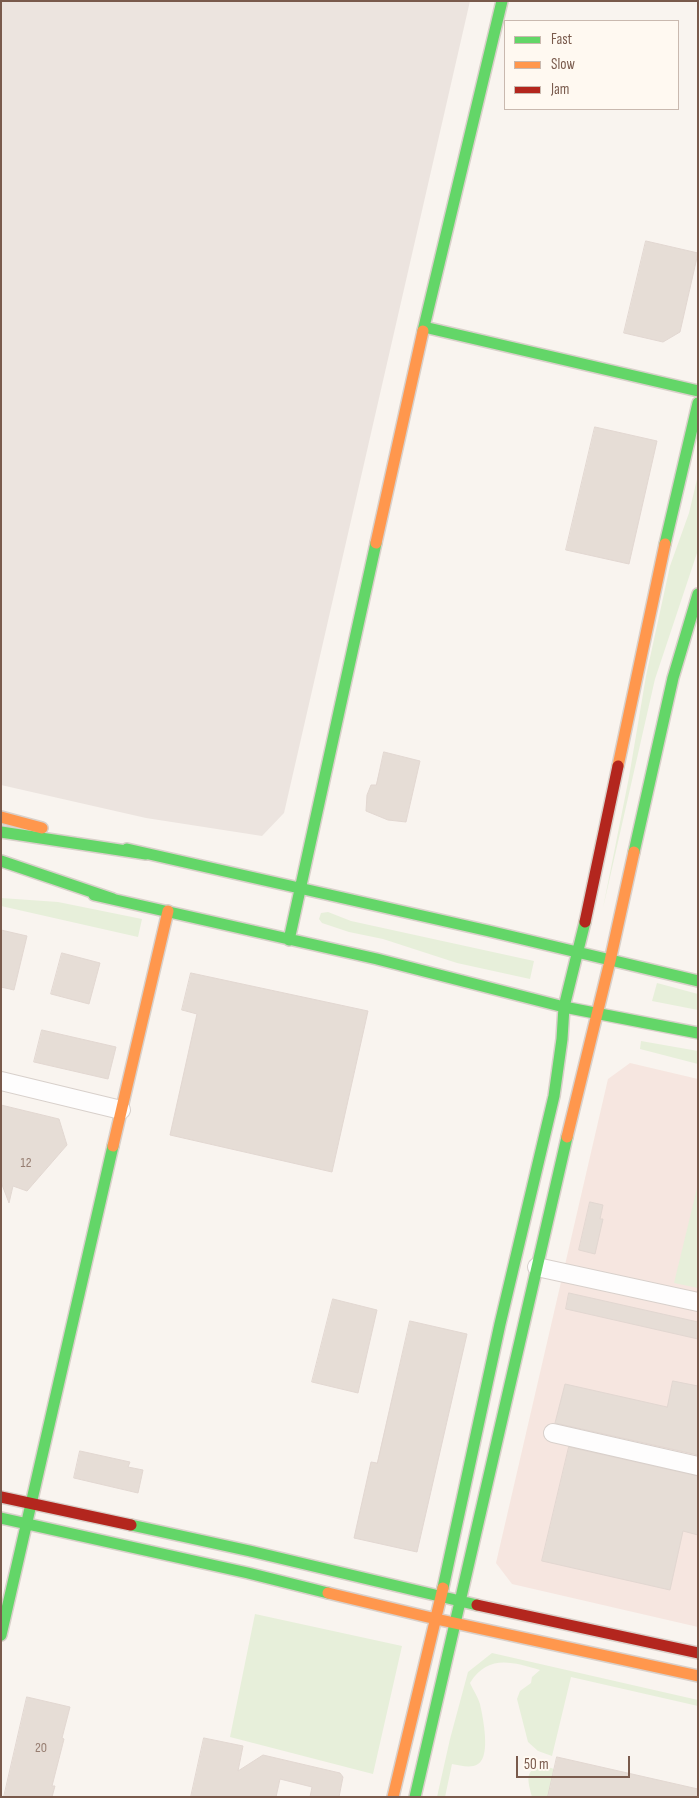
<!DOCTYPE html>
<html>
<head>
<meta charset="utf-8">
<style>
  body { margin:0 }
  #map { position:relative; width:699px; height:1798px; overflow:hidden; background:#f9f4ef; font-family:"Sofia Sans Condensed",sans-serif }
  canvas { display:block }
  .frame { position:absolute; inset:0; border:2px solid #795a4c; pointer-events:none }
  .legend { position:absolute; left:504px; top:20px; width:175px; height:90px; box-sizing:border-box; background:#fff9f1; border:1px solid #c9b9af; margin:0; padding:6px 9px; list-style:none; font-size:15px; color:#795a4c }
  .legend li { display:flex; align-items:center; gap:10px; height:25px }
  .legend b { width:25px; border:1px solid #c9b9af }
  .scale { position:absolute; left:516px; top:1756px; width:114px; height:22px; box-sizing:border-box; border:2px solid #795a4c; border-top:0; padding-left:6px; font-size:15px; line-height:18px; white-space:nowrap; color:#795a4c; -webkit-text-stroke:4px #fff9f1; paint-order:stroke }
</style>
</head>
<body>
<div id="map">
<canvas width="699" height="1798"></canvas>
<div class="frame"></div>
<ul class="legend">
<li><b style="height:6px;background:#63d668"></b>Fast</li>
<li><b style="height:6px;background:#ff974d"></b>Slow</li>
<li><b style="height:6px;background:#b3261e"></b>Jam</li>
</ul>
<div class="scale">50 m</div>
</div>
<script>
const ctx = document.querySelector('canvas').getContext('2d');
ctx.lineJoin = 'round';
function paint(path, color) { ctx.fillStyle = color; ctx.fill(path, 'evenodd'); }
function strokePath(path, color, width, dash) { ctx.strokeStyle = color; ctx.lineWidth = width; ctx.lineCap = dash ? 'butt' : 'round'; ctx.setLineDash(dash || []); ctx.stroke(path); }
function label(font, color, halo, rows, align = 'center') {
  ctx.font = font + ' "Sofia Sans Condensed",sans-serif'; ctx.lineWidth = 4; ctx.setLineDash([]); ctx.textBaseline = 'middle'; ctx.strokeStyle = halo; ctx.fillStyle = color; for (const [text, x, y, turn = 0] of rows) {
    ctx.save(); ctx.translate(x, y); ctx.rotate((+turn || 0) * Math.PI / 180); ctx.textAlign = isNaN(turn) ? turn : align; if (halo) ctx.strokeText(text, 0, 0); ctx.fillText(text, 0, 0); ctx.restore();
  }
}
const commercial = new Path2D(`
  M630,1063L698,1079V1627L512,1584L496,1563L608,1079Z`);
const industrial = new Path2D(`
  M1,1H470L284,813L262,836L146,818L1,785Z`);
const green = new Path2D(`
  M698,475V550L655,679L603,908L629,777L646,676L670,566L689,513Z
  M1,898L58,902L142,919L138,937L1,906Z
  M328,912L351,921L534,961L530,979L457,963L383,939L349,932L322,923L319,919L321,913Z
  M657,983L698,994V1010L652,1001Z
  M641,1041L698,1051V1064L640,1049Z
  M698,1184V1288L674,1283Z
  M255,1614L402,1646L373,1774L230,1737Z
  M492,1653L698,1700V1706L571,1677L552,1756L538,1751L528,1742L517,1699L520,1691L531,1683L532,1677L540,1670C512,1662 488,1654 470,1683C473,1690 478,1697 480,1704C483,1718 491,1756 478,1764C470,1769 460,1765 452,1764L445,1797H437L450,1739L468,1672Z
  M545,1766L554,1769L548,1797H532C528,1781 523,1768 545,1766Z`);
const building = new Path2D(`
  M646,241L698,253L680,332L663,342L624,333Z
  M595,427L657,441L629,564L566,550Z
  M384,752L420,761L406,822L388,820L366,811L367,795L371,785H376Z
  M1,930L27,936L14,990L1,987Z
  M62,953L100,963L89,1004L51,994Z
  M191,973L368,1011L332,1172L170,1135L197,1014L182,1010Z
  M42,1030L116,1047L108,1079L34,1062Z
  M1,1105L59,1119L67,1145L27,1191L13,1186L9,1203L1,1182Z
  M590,1202L603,1205L600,1219H603L595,1254L579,1250Z
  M569,1293L698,1322V1339L566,1309Z
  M333,1299L377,1310L358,1393L312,1382Z
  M410,1321L467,1334L417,1552L354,1538L371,1462L377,1463Z
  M673,1381L698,1386V1455L555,1423L565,1384L667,1407Z
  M569,1447L698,1476V1535L683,1531L670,1590L542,1561Z
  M80,1451L130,1462L128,1467L143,1470L138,1493L74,1478Z
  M27,1697L70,1707L62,1738L64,1739L52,1786H55L52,1797H4Z
  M204,1738L243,1746L238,1771L263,1755L340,1773L343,1777L339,1797H310L312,1787L280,1779L276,1797H191Z
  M557,1757L698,1789V1797H548Z`);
const street = new Path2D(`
  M1,1081L121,1110
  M537,1267L698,1302
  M553,1433L698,1466`);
const fast = new Path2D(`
  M424,327L698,391
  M423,331L502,1
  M665,544L698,403
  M1,832L146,854
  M127,849L489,931L698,981
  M634,852L673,678L698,594
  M1,861L113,899
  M94,895L377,959L564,1007L698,1033
  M289,940L376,543
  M1,1518L248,1573L328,1593
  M131,1525L250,1551L477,1605
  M443,1588L500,1324L554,1096L562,1039L564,1007L585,922
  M1,1635L113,1146
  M415,1797L567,1137`);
const slow = new Path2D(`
  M376,543L423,331
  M618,766L665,544
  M1,817L42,828
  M567,1137L610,961L634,852
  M113,1146L168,911
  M328,1593L436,1619L698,1676
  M393,1797L443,1588`);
const jam = new Path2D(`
  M585,922L618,766
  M1,1497L131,1525
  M477,1605L698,1653`);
const numberNames = [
  ["12",26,1163],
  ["20",41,1748]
];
paint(commercial, '#f6e6e0');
paint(industrial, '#ece4df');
paint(green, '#e7efda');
paint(building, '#e6ddd6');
strokePath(building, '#e2d7d1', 1);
strokePath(street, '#d8d0cb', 20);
strokePath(fast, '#d9d0ca', 14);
strokePath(slow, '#d9d0ca', 14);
strokePath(jam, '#d9d0ca', 14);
strokePath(street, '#fefdfd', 18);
strokePath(fast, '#63d668', 11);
strokePath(slow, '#ff974d', 11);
strokePath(jam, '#b3261e', 11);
label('14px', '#967d71', null, numberNames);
</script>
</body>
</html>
